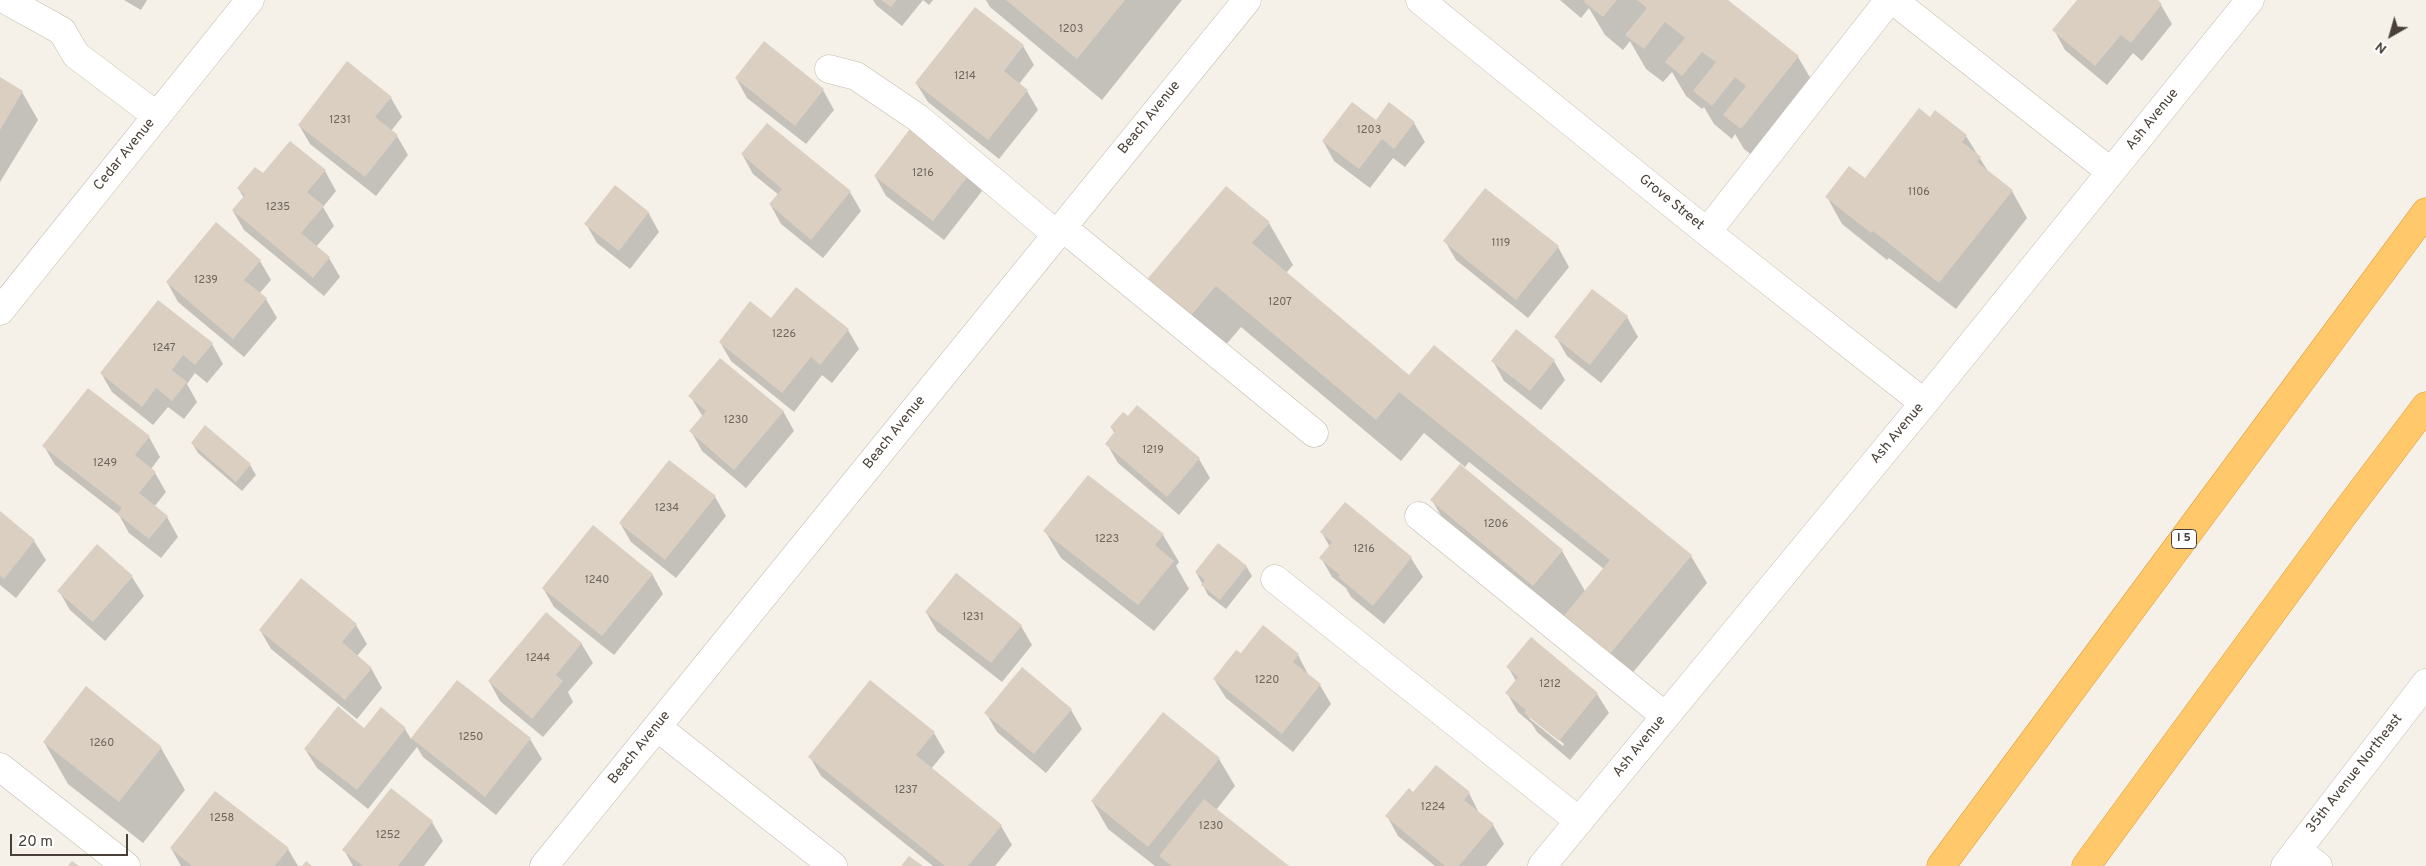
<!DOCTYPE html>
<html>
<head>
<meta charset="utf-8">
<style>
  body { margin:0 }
  #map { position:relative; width:2426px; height:866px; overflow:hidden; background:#f5f1e9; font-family:Overpass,sans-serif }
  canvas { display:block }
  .north { position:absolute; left:2366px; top:10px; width:50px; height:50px; -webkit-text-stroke:4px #fff; paint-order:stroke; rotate:218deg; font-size:14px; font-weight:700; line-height:20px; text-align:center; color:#494137 }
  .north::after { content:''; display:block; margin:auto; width:18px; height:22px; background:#494137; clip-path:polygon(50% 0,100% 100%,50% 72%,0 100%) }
  .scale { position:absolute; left:10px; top:834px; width:118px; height:22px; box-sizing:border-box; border:2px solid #494137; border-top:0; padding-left:6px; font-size:15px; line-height:18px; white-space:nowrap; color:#494137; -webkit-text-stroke:4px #fff; paint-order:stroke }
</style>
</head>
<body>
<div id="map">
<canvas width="2426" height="866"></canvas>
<div class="north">N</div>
<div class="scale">20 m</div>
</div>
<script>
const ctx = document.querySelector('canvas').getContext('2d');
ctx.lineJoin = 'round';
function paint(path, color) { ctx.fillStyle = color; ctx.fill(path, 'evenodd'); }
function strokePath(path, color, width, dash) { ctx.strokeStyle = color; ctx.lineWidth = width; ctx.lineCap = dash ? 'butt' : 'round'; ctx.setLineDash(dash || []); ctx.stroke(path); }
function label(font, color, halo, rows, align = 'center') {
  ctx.font = font + ' Overpass,sans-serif'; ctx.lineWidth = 5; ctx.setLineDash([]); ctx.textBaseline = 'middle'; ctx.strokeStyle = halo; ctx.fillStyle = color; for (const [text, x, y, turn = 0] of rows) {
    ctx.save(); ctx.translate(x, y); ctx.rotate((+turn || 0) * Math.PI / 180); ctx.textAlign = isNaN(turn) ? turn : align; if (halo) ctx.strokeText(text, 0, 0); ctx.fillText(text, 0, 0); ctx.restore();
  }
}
const shadow = new Path2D(`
  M124,0H147L141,10Z
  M873,0H933L929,5L923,0L902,26L876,5Z
  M986,0H1182L1102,100L990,7Z
  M1560,0H1726L1798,57L1818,91L1761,162L1744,149L1735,134L1732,139L1714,124L1704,107L1702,109L1686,96L1672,72L1663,82L1646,69L1630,41L1623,50L1605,35L1589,8L1581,18Z
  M2078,0H2156L2161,5L2172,24L2142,61L2133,53L2107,85L2065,50L2054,30Z
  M764,43L823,90L834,110L806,144L747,98L736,78Z
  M1023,46L1034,65L1019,84L1027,91L1038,110L999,159L928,102L916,83Z
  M0,79L22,92L38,120L0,182Z
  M391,98L402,117L391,131L397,136L408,155L376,196L310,144L299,125Z
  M1930,119L1966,136L1989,173L2012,191L2027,218L1956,309L1889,258L1887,260L1842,224L1827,197L1865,180Z
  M1414,123L1425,142L1405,167L1393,158L1370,188L1334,161L1323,141Z
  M742,154L850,192L861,211L823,258L781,224L770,204L779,195L753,174Z
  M325,171L336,191L323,207L334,226L316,247L329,258L340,277L324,296L244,230L233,211L244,198L238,188L263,175Z
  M971,172L982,191L944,240L886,196L875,176Z
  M1486,190L1558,247L1569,267L1528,318L1456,260L1445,241Z
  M648,212L659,232L630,269L597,243L586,224Z
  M1269,223L1293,265L1286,273L1409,377L1691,556L1707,583L1620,688L1456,542L1432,500L1562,551L1585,591L1604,569L1469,462L1465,467L1424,433L1401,461L1241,327L1213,360L1170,325Z
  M260,261L271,280L259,294L266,299L277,318L244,357L178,302L167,282Z
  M158,302L212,344L223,364L207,383L195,373L187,384L197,402L184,419L168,407L153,425L112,392L101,373Z
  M1627,317L1638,337L1601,383L1567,356L1556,337Z
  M771,319L848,330L859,349L832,383L822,375L794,412L731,361L720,342Z
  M1493,361H1554L1565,380L1541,410L1504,381Z
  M88,389L149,437L160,457L151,469L155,473L166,492L154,507L167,517L178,537L161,558L129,533L119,515L55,465L44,446Z
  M690,396L783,411L794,431L746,488L702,451L691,431L703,417Z
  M1111,427L1199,459L1210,478L1179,515L1118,463L1107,444L1115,434Z
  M192,443L250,465L256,475L242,491L198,453Z
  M715,497L726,516L676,578L631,542L620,523Z
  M1345,504L1411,558L1423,577L1384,624L1351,597L1346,588L1332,577L1321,558L1330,547L1322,533Z
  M0,513L34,541L46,560L16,598L0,585Z
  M1045,531L1163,535L1179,562L1176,566L1189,589L1154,631L1061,558Z
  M1246,566L1252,576L1226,609L1208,595L1196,572Z
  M652,574L663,594L614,655L554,607L543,588Z
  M132,577L144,596L105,641L70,610L59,591Z
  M926,612L1021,626L1032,645L1002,682L937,631Z
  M356,625L367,644L357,656L371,668L382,688L357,719L271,649L260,630Z
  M1263,627L1298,655L1309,676L1320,685L1331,704L1293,752L1226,698L1214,679L1241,655Z
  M581,643L593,663L568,692L573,702L543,737L500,701L489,681Z
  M1508,667L1597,694L1609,713L1570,760L1537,732L1532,724L1518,712L1507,693L1516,681ZM1527,713L1564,744L1563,746L1530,719Z
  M457,682L530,739L542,759L496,815L423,757L417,747L368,809L317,768L305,749L405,729L411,739Z
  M1071,710L1082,729L1046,773L997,732L986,713Z
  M934,733L945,752L931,769L1001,826L1012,845L995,866H933L821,776L810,757Z
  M44,742L161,748L185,790L143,843L68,784Z
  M1219,759L1235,786L1216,810L1287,866H1155L1108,829L1092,801Z
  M1469,793L1479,813L1493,825L1504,844L1486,866H1435L1398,836L1387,816L1414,794Z
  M432,822L443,841L424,866H353L344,850Z
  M171,848L288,849L298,866H181Z`);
const building = new Path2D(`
  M881,0H897L891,7Z
  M1006,0H1125L1077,59Z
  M1585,0H1617L1603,17L1584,2Z
  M1637,0H1728L1799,56L1741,129L1723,115L1746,86L1735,77L1712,106L1693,91L1716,62L1702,52L1682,76L1665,62L1685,38L1665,22L1644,49L1625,35L1647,8Z
  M2077,0H2158L2162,4L2131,43L2121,35L2095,66L2052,30Z
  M975,7L1024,45L1004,71L1028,90L988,140L915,83Z
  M764,41L824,89L795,126L735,78Z
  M347,61L392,97L375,117L398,135L365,177L298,125Z
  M0,77L23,91L0,130Z
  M1352,102L1376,120L1389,102L1415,122L1394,149L1382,139L1359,169L1322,141Z
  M1919,108L1930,117L1935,110L1967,135L1962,142L1981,157L1977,162L2013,190L1939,283L1873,231L1871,233L1825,197L1849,166L1865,178Z
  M767,123L851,191L811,240L769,204L782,189L741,154Z
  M913,125L972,171L933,221L874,176Z
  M290,141L326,170L307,192L324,206L301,233L330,257L313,278L232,210L245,195L237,188L255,167L263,173Z
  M615,185L649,212L619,251L584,224Z
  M1226,186L1270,222L1252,243L1409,375L1434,345L1692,555L1604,661L1558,623L1610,560L1399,392L1376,420L1216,286L1188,319L1144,283Z
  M1485,188L1559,246L1516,300L1443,241Z
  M216,222L261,260L244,280L267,298L233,339L166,282Z
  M796,287L849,329L820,365L811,357L782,393L719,342L750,301L771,318Z
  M1592,289L1628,316L1590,365L1554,337Z
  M158,300L213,343L195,365L183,355L172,370L187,382L172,401L156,388L142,407L100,373Z
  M1516,329L1555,360L1530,391L1491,361Z
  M720,358L784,411L734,470L689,431L706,411L688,396Z
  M88,388L150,436L135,455L156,472L139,493L168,516L149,539L117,514L122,508L42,446Z
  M1137,405L1200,458L1167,497L1105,444L1115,431L1110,427L1123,412L1128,416Z
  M205,425L251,464L236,482L191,443Z
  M669,460L716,496L665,560L619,523Z
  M1460,464L1563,550L1533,586L1430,500Z
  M1088,475L1164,534L1155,545L1174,561L1138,605L1043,531Z
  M1345,502L1412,557L1373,606L1338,577L1340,575L1319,558L1332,542L1320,532Z
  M0,511L35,540L4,579L0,576Z
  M593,525L653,574L602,636L542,588Z
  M1218,543L1247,566L1220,600L1201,585L1205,580L1195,572Z
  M97,544L133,576L93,622L57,591Z
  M956,573L1022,625L991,663L925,612Z
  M301,578L357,624L342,642L372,668L345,700L259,630Z
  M546,612L582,643L556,675L563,681L532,719L488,681Z
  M1263,625L1299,654L1293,662L1321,684L1282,734L1213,679L1236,650L1241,653Z
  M1531,637L1598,693L1559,741L1524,713L1526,710L1505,693L1518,677L1506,667Z
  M1022,667L1072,709L1034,754L984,713Z
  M457,680L531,738L485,797L411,738Z
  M870,680L935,732L916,755L1002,825L968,866H945L808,757Z
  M86,686L162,747L119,802L43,742Z
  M338,706L364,728L381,707L406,728L357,790L304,749Z
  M1163,712L1220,758L1148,847L1091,801Z
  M1436,765L1470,792L1464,800L1494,824L1459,866H1445L1385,816L1409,788L1413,792Z
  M391,788L433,821L398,866H363L342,850Z
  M215,791L289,848L275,866H192L170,848Z
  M1204,799L1289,866H1172L1159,856Z
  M909,856L923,866H901Z
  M72,861L79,866H68Z
  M306,861L312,866H302Z`);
const minor = new Path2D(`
  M6,0L62,31L76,55L157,116
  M1420,0L1707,232L1924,403
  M1893,0L2111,172
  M829,69L856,76L918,118L1056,234
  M1062,227L1314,433
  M1707,232L1889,0
  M0,311L250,0
  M1419,516L1665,716
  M1275,579L1579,821
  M657,727L833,866
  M0,767L126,866
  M2297,850L2318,866
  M544,866L1247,0
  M1542,866L1924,403L2250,0
  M2285,866L2426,683`);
const highway = new Path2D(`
  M1941,866L2426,212
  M2086,866L2342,517L2426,406`);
const numberNames = [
  ["1203",1071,30],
  ["1214",965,77],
  ["1231",340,121],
  ["1203",1369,131],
  ["1216",923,174],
  ["1106",1919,193],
  ["1235",278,208],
  ["1119",1501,244],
  ["1239",206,281],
  ["1207",1280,303],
  ["1226",784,335],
  ["1247",164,349],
  ["1230",736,421],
  ["1219",1153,451],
  ["1249",105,464],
  ["1234",667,509],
  ["1206",1496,525],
  ["1223",1107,540],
  ["1216",1364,550],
  ["1240",597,581],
  ["1231",973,618],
  ["1244",538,659],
  ["1220",1267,681],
  ["1212",1550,685],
  ["1250",471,738],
  ["1260",102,744],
  ["1237",906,791],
  ["1224",1433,808],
  ["1258",222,819],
  ["1230",1211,827],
  ["1252",388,836]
];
const shields = [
  [2184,539,25]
];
const shieldNames = [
  ["I 5",2184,539]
];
const streetNames = [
  ["Beach Avenue",1150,118,-51],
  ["Ash Avenue",2153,120,-51],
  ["Cedar Avenue",125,155,-51],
  ["Grove Street",1671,203,39],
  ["Beach Avenue",895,433,-51],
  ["Ash Avenue",1898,434,-50],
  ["Ash Avenue",1640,747,-51],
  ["Beach Avenue",640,748,-51],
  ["35th Avenue Northeast",2355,774,-52]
];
paint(shadow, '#0003');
paint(building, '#dacfc1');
strokePath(minor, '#c4bbae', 29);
strokePath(highway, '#e39c35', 29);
strokePath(minor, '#fff', 28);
strokePath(highway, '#ffc86a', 28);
label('11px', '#6d645a', null, numberNames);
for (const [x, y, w] of shields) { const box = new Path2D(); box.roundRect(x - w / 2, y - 9.5, w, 19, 4); ctx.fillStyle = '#fff'; ctx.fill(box); strokePath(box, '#494137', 1); }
label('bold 12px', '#494137', null, shieldNames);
label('14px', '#494137', '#fff', streetNames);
</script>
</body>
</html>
